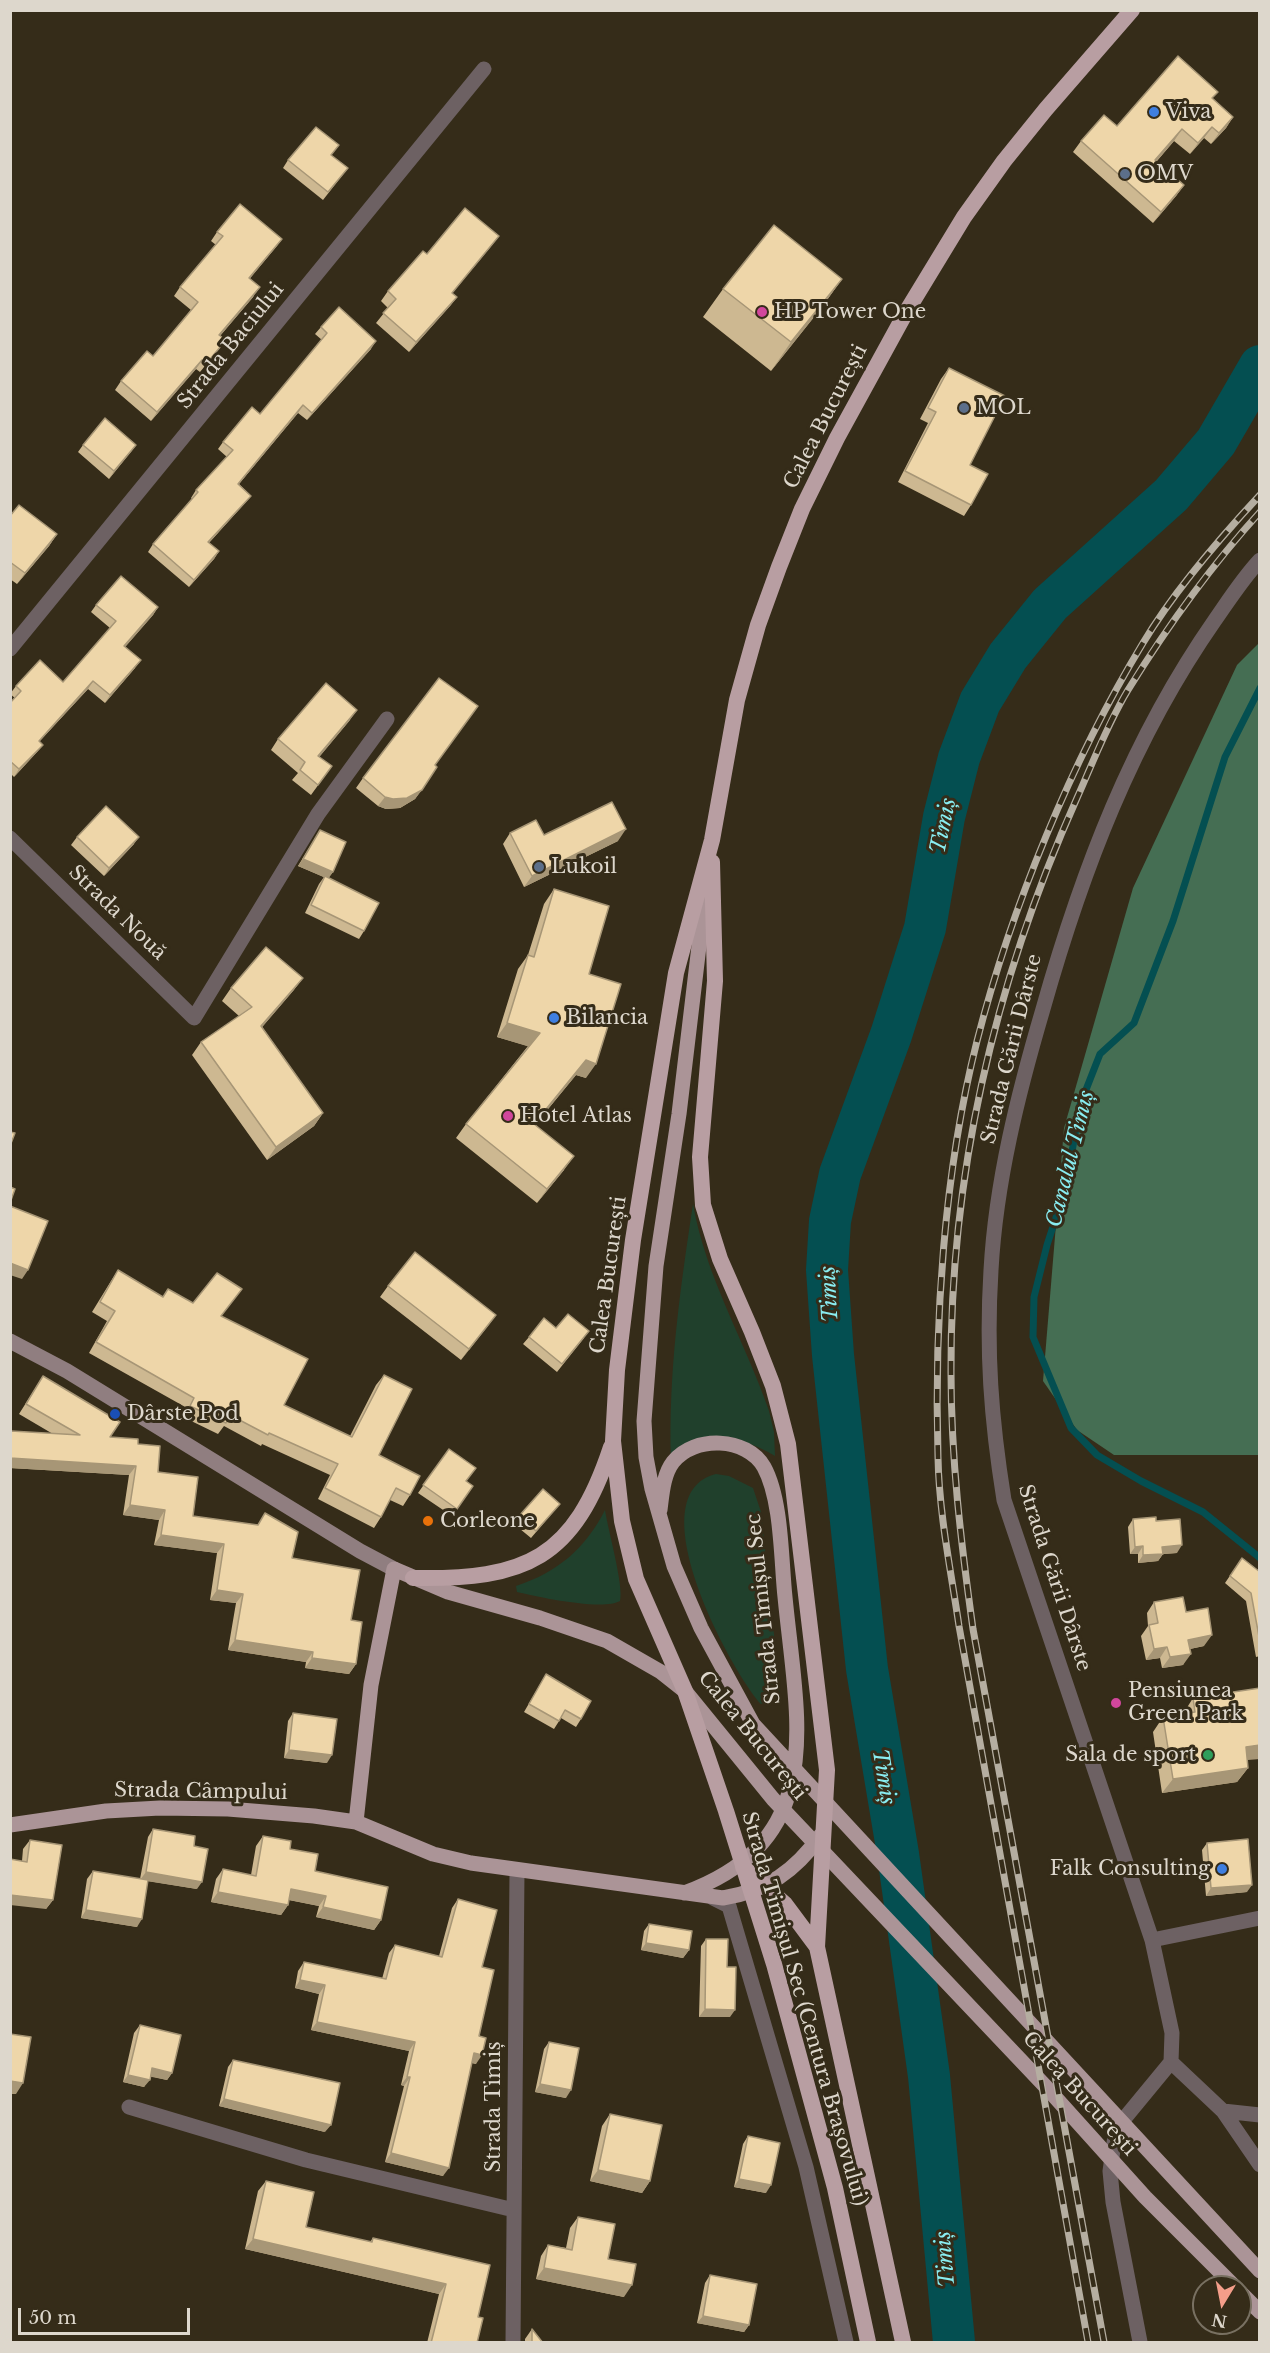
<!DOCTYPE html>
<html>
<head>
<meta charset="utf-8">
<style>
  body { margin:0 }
  #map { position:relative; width:1270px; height:2353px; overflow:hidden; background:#352c19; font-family:"Libre Baskerville",serif }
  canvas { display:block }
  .frame { position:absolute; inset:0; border:12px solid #ddd7cc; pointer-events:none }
  .north { position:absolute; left:1192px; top:2275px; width:60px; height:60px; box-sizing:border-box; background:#352c19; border:2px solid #787061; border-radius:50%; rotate:190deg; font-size:16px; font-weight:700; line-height:24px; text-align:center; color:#ddd7cc }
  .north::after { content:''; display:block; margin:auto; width:21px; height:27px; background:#f49e8a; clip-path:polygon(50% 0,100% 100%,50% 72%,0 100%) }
  .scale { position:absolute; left:18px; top:2308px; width:172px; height:27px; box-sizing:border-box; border:3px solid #ddd7cc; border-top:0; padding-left:8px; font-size:18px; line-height:21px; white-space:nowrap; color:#ddd7cc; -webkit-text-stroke:4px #352c19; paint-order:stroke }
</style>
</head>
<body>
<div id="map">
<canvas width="1270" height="2353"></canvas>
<div class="frame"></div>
<div class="north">N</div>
<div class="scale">50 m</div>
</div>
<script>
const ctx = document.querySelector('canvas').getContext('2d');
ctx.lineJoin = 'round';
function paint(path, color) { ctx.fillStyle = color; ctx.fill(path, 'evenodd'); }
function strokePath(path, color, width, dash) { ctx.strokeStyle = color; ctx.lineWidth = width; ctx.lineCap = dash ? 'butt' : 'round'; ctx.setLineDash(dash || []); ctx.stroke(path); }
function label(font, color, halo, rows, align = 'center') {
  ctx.font = font + ' "Libre Baskerville",serif'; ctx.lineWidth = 6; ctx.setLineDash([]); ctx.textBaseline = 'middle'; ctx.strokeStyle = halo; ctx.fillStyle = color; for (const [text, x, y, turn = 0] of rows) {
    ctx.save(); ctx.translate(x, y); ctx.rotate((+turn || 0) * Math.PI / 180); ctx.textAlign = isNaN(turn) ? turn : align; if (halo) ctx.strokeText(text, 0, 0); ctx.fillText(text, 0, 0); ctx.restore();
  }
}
const green = new Path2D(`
  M693,1204C706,1278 745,1341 769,1411L774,1432L775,1456C731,1429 714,1443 671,1461C668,1374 680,1290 693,1204Z
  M716,1474L729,1476L753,1488L761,1512L780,1691L777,1698L761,1704C729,1668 636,1494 716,1474Z
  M605,1510C608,1530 624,1586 620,1601C603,1611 538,1597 517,1592L516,1586C558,1572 585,1549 605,1510Z`);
const forest = new Path2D(`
  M1259,643V1455H1114L1077,1430L1043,1381L1064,1128L1133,888L1237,665Z`);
const stream = new Path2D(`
  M1260,688L1225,757L1173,921L1134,1023L1100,1054L1080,1105L1066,1187L1047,1245L1034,1297L1033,1337L1071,1428L1097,1455L1141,1481L1203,1512L1260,1558`);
const river = new Path2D(`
  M954,2342L929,2076L898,1854L867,1669L833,1355L827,1270L830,1221L840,1174L891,1035L925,928L944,817L959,758L980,702L1008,656L1050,604L1171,495L1216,442L1260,366`);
const minor = new Path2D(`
  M10,649L484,69
  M10,838L194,1018L318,814L387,719
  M713,1898L729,1906L806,2167L846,2342
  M1152,1940L1260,1918
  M1171,2062L1223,2111L1260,2165
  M129,2107L306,2160L514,2210
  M1223,2111L1260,2115
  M513,2342L517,1871
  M1140,2342L1113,2202L1110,2171L1115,2136L1124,2119L1171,2062L1172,2033L1152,1940L1004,1500C991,1419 986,1351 991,1270C996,1181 1018,1094 1043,1009C1082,871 1132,739 1215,620C1229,600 1243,578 1260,560`);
const secondary = new Path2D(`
  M10,1341L67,1371L360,1551L394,1569`);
const primary = new Path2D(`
  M707,879L679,1114L656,1266L644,1421L646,1457L652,1489L674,1566L701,1628L753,1724L1260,2271
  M660,1510C662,1495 663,1475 673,1462C694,1435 747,1437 764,1467C782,1500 781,1560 785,1597C797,1721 830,1840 684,1893
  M356,1822L371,1685L394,1569L448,1592L540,1618L607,1641L661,1672L685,1691L773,1799L1046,2087L1145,2197L1235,2287
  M10,1825L106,1811L160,1808L228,1809L314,1816L356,1822L433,1854L471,1863L723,1898C767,1891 795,1871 821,1835
  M1240,2292L1260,2312`);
const trunk = new Path2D(`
  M712,862L715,981L700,1157L703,1205L720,1259L752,1332L773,1386L788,1444L827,1770L817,1947L903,2342
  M413,1578C526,1580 574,1559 611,1447
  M743,1867L785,1904L817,1947
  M868,2342L835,2188L774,1964L726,1811L685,1691L636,1579L622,1521L613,1441L617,1370L633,1240L676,973L712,840L737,700L758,625L779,567L802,509L837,438L905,314L964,217L1004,161L1046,109L1132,10`);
const rail = new Path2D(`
  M1088,2342L959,1626C951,1571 939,1514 938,1457C934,1323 944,1171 977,1041C1011,908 1072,760 1143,643C1173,593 1220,538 1260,495
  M1104,2342L973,1629C961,1543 951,1459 951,1372C950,1172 995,981 1077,798C1093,762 1108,723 1128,690C1167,627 1211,566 1260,512`);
const wall = new Path2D(`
  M1213,99L1233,117L1226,128L1211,144L1204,138L1190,154L1174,141L1157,161L1184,185L1176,196L1153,223L1073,152L1081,141L1117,126Z
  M331,155L348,168L323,200L283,168L288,160Z
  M217,232L282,239L276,247L250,278L254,296L220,336L226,340L219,349L200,372L196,369L151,421L115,390L121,381L153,356L191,310L174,296L180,287L216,245L211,241Z
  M492,245L452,293L457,297L450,306L409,352L376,323L388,308L381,301L388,291L427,254Z
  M842,279L822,307L771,371L703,317L723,289Z
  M321,327L371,349L307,420L298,413L239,484L251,496L245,503L209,543L219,551L214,559L189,587L148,552L153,544L192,499L191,498L196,490L227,457L218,449L223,442L260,414L322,340L315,334Z
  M949,368L971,505L964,516L898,482L928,423L920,419L941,379Z
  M83,445H136L109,479L78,452Z
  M10,516L57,534L49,546L17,584L10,579Z
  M96,605L158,607L153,615L125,647L135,668L105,703L88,689L39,742L43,745L37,752L14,777L10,773V703L15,698L10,694L16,686L63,682L110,628L91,612Z
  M350,720L319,757L332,766L311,795L292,780L298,773L271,750L278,739Z
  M435,765L437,767L415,799L400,808L386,809L378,806L356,788L363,778Z
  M320,830L333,872L328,878L364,931L359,939L305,913L319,884L324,877L298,866Z
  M510,833L544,835L618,841L524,887L503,844Z
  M77,837L134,844L104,876L71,845Z
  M554,889L589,974L586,1078L576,1075L535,1125L564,1170L537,1203L456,1138L466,1124L528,1046L497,1037L518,969L528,955L544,904Z
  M303,978L293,991L262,1027L323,1113L314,1126L267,1160L192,1055L201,1042L239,1016L222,1001L231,988Z
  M118,1270L163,1297L168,1289L193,1303L242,1289L221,1316L284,1405L350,1436L376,1385L384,1375L379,1455L410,1495L403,1506L390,1500L381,1517L374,1528L318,1499L330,1475L262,1444L261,1446L224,1426L218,1434L183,1417L187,1408L89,1353L107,1321L92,1312L111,1281Z
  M388,1286L496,1315L461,1360L380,1297Z
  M556,1328L584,1338L557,1372L523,1344L529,1337Z
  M43,1376L110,1437L138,1444L193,1516L258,1525L265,1513L292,1558L351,1620L356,1664L349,1674L305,1668L306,1662L228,1650L236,1603L210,1600L217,1553L154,1545L159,1520L123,1515L129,1475L10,1468V1432L11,1431L53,1434L19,1414Z
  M449,1449L466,1481L473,1486L452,1516L418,1493Z
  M554,1511L531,1538L514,1524L519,1516Z
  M1133,1519L1156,1521L1177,1553L1163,1554L1158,1561L1138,1563V1554H1130L1128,1527Z
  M1242,1558L1260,1572V1656L1256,1657L1246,1601L1225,1583Z
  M1154,1602L1186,1612L1204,1646L1190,1649L1183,1665L1162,1668L1160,1658L1146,1660L1141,1636L1148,1626L1147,1613Z
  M546,1674L581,1719L576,1727L561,1718L554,1729L524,1712Z
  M1193,1698L1248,1768L1237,1782L1162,1793L1153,1732L1163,1717L1183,1714Z
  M293,1713L327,1763L284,1758L288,1721Z
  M153,1829L197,1889L148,1881L137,1927L81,1918L87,1879L93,1871L140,1879L148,1837Z
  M263,1836L290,1849L315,1871L381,1920L374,1930L316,1917L319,1906L289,1900L288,1905L281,1915L211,1902L216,1879L223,1869L251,1875L256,1846Z
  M30,1840L53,1900L46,1909L22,1861L23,1849Z
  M1207,1843L1247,1892L1206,1896L1202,1850Z
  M458,1899L482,1967L479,2036L476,2064L472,2063L443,2176L385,2162L404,2086L401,2085L409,2051L311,2030L319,1994L295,1988L298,1971L304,1962L382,1979L389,1953L395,1945L439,1956L452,1908Z
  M649,1924L689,1950L683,1958L641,1950L644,1931Z
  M706,1939L727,1967L730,2017H699L701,1946Z
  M140,2025L172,2073L167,2080L150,2076L144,2087L123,2082L134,2033Z
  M549,2042L566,2098L535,2092L544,2049Z
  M233,2060L325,2132L219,2106L228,2067Z
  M610,2114L650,2181L642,2193L590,2181L602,2126Z
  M748,2136L766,2193L734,2187L743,2144Z
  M266,2181L306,2227L370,2242L373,2238L490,2265L478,2317L477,2343H427L439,2294L245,2249L258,2191Z
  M578,2217L608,2259L624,2297L536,2279L541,2256L548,2245L566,2248L570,2228Z
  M710,2275L749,2325L744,2332L697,2323L705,2283Z
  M532,2329L543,2343H525V2339Z`);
const shadedWall = new Path2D(`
  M1233,117L1226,128L1211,144L1219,133Z
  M1212,127L1204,138L1190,154L1198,143Z
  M1182,129L1174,141L1148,171L1155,160Z
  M1184,185L1176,196L1153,223L1161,212Z
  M499,236L492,245L445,302L452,293Z
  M282,239L276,247L243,287L249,278Z
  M842,279L822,307L771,371L791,342Z
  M260,287L254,296L213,344L219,335Z
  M457,297L450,306L409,352L416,342Z
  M376,341L371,349L307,420L312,413Z
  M202,360L196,369L151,421L157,412Z
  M303,405L298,413L233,491L238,484Z
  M136,445L131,452L109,479L114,471Z
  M251,496L245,503L203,549L208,542Z
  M57,534L49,546L17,584L25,573Z
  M219,551L214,559L189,587L194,580Z
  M158,607L153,615L119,654L124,646Z
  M141,660L135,668L105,703L110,695Z
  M93,681L88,689L33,748L39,741Z
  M357,710L350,720L311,767L318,756Z
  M43,745L37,752L14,777L19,769Z
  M422,790L415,799L400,808L386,809L378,806L385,797Z
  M626,829L618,841L524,887L532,876Z
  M139,837L134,844L104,876L109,868Z
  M303,859L333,872L328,879L298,866Z
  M303,978L293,991L252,1039L261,1026Z
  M507,1023L540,1033L530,1047L497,1037Z
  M586,1060L596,1064L586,1078L576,1075L524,1138L534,1124Z
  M323,1113L314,1126L267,1160L276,1147Z
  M574,1156L564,1170L537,1203L547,1189Z
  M10,1263L28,1270L22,1279L10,1275Z
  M496,1315L488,1326L461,1360L469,1349Z
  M10,1458L136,1466L129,1475L10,1468Z
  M130,1505L165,1510L159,1520L123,1515Z
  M161,1535L224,1544L217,1553L154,1545Z
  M1182,1545L1177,1553L1163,1554L1158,1561L1138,1563L1143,1555L1162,1547Z
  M1143,1546L1138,1554H1130L1135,1547Z
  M217,1590L243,1594L236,1603L210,1600Z
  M1212,1635L1204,1646L1180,1651L1188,1640Z
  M235,1640L313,1652L306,1662L228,1650Z
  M1167,1647L1160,1658L1146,1660L1154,1649Z
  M1191,1654L1183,1665L1162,1668L1170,1657Z
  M312,1658L356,1664L349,1674L305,1668Z
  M1260,1745V1759L1236,1761L1246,1747Z
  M289,1750L332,1755L327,1763L284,1758Z
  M1248,1768L1237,1782L1162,1793L1173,1779Z
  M146,1872L202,1882L197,1889L140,1880Z
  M1252,1885L1247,1892L1206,1896L1211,1888Z
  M291,1889L326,1896L319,1906L284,1899Z
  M218,1892L288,1905L281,1915L211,1902Z
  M10,1895L53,1900L46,1909L10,1905Z
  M323,1907L381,1920L374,1930L316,1917Z
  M86,1910L142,1919L137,1927L81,1918Z
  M646,1943L689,1950L683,1958L641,1950Z
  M300,1980L325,1985L319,1994L295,1988Z
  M705,2009L735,2010L730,2017H699Z
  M317,2022L415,2042L409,2051L311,2030Z
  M474,2053L482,2055L476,2064L468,2062Z
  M152,2068L172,2073L167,2080L147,2076Z
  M128,2075L150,2080L144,2087L123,2082Z
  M407,2077H410L404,2086L401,2085Z
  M10,2081L23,2083L16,2094H10Z
  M540,2084L571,2090L566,2098L535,2092Z
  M224,2099L331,2125L325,2132L219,2106Z
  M391,2153L449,2168L443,2176L385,2162Z
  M598,2170L650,2181L642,2193L590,2181Z
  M739,2179L771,2185L766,2193L734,2187Z
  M253,2239L446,2284L439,2294L245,2249Z
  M544,2268L632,2285L624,2297L536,2279Z
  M703,2316L749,2325L744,2332L697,2323Z`);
const building = new Path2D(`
  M1178,56L1218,92L1212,98L1233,117L1219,133L1212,127L1198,143L1182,129L1155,160L1184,185L1161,212L1081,141L1104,115L1117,126Z
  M316,127L339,145L331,155L348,168L328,192L288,160Z
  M240,204L282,239L249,278L260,287L219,335L226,340L206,364L202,360L157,412L121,381L147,351L153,356L198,302L180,287L223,236L217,232Z
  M465,208L499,236L452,293L457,297L416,342L383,313L396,299L388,291L423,251L427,254Z
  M774,225L842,279L791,342L723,289Z
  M339,307L376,341L312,413L303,405L238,484L251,496L208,542L219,551L194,580L153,544L198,492L196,490L233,450L223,442L252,407L260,414L327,333L321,327Z
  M949,368L1005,396L970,465L988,474L971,505L905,471L936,412L928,408Z
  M105,418L136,445L114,471L83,445Z
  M19,505L57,534L25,573L10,562V516Z
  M121,576L158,607L124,646L141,660L110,695L93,681L39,741L43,745L19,769L10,761V703L21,691L16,686L40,660L63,682L116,621L96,605Z
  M439,678L478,706L435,765L437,767L422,790L407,798L393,799L385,797L363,778Z
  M326,683L357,710L318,756L332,766L318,785L300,770L305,762L278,739Z
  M612,802L626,829L532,876L510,833L536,820L544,835Z
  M106,806L139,837L109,868L77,837Z
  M320,830L346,842L333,872L303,859Z
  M325,876L379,903L364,931L311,905Z
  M554,889L609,906L589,974L621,984L596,1064L586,1060L534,1124L574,1156L547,1189L466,1124L540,1033L507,1023L528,955L534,957Z
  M266,947L303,978L261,1026L323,1113L276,1147L201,1042L252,1007L231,988Z
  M10,1132L15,1133L10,1146Z
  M10,1187L15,1189L10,1203Z
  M10,1206L48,1221L28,1270L10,1263Z
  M415,1252L496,1315L469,1349L388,1286Z
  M118,1270L163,1297L168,1289L193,1303L217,1273L242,1289L221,1316L308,1359L284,1405L352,1437L384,1375L412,1389L379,1455L420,1476L410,1495L396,1488L381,1517L325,1488L338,1464L269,1433L268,1435L230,1415L226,1423L190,1406L194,1398L96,1342L115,1311L100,1302Z
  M568,1314L589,1331L562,1364L529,1337L544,1318L556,1328Z
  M43,1376L120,1422L110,1437L138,1439V1444L160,1446L158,1472L198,1477L193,1516L258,1525L265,1513L298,1532L292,1558L360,1570L351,1620L362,1622L356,1664L312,1658L313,1652L235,1640L243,1594L217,1590L224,1544L161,1535L165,1510L130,1505L136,1466L10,1458L11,1431L80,1435L26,1404Z
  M449,1449L476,1468L466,1481L473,1486L457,1509L423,1485Z
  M543,1489L560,1504L536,1531L519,1516Z
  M1156,1517V1521L1180,1519L1182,1545L1162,1547L1163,1554L1143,1555V1546L1135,1547L1133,1519Z
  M1242,1558L1260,1572V1642L1251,1593L1230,1576Z
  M1183,1597L1186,1612L1208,1608L1212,1635L1188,1640L1191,1654L1170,1657L1167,1647L1154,1649L1149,1625L1158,1623L1154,1602Z
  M546,1674L591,1701L581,1719L565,1710L559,1721L529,1704Z
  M1260,1688V1745L1246,1747L1248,1768L1173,1779L1163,1717L1195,1712L1193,1698Z
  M293,1713L337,1719L332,1755L289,1750Z
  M153,1829L195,1836L194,1846L208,1849L202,1882L146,1872Z
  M263,1836L291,1841L290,1849L318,1854L315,1871L388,1887L381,1920L323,1907L326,1896L291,1889L288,1905L218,1892L223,1869L256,1876Z
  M1248,1839L1252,1885L1211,1888L1207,1843Z
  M30,1840L62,1845L53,1900L10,1895V1859L27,1862Z
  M93,1871L148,1880L142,1919L86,1910Z
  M458,1899L497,1910L482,1967L494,1970L479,2036L486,2038L482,2055L474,2053L449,2168L391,2153L410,2077H407L415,2042L317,2022L325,1985L300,1980L304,1962L386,1979L395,1945L442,1957Z
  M649,1924L692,1931L689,1950L646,1943Z
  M706,1939H728L727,1967H736L735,2010L705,2009Z
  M140,2025L181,2035L172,2073L152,2068L150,2080L128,2075Z
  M10,2034L31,2037L23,2083L10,2081Z
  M549,2042L579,2048L571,2090L540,2084Z
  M233,2060L340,2083L331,2125L224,2099Z
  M610,2114L662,2125L650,2181L598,2170Z
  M748,2136L780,2143L771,2185L739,2179Z
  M266,2181L314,2192L306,2227L372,2242L373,2238L490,2265L478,2317L483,2318L477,2343H431L446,2284L253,2239Z
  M578,2217L615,2224L608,2259L636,2264L632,2285L544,2268L548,2245L572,2250Z
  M710,2275L757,2284L749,2325L703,2316Z
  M532,2329L543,2343H532Z`);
const markers = [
  [1154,112,6,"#3f7fe0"],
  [1125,174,6,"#5c6f8a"],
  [762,312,6,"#d1479c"],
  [964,408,6,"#5c6f8a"],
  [539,867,6,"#5c6f8a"],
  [554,1018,6,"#3f7fe0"],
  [508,1116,6,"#d1479c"],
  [115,1414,6,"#1a4fb4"],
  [428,1521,6,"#e8710a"],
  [1116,1703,6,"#d1479c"],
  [1208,1755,6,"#2e9e5b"],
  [1222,1869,6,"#3f7fe0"]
];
const poiNames = [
  ["Viva",1166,112],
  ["OMV",1137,174],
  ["HP Tower One",774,312],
  ["MOL",976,408],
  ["Lukoil",551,867],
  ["Bilancia",566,1018],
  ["Hotel Atlas",520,1116],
  ["Dârste Pod",127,1414],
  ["Corleone",440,1521],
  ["Pensiunea",1128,1691],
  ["Green Park",1128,1714],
  ["Sala de sport",1196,1755,"right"],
  ["Falk Consulting",1210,1869,"right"]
];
const streetNames = [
  ["Strada Baciului",231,346,-51],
  ["Calea București",826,417,-63],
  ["Strada Nouă",117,913,44],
  ["Strada Gării Dârste",1012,1049,-76],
  ["Calea București",609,1275,-82],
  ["Strada Gării Dârste",1054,1578,72],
  ["Strada Timișul Sec",764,1609,-96],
  ["Calea București",752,1736,51],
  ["Strada Câmpului",201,1792,1],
  ["Strada Timișul Sec (Centura Brașovului)",804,2009,74],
  ["Calea București",1079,2094,48],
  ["Strada Timiș",494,2107,-90]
];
const waterNames = [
  ["Timiș",944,826,-78],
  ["Canalul Timiș",1071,1159,-76],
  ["Timiș",830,1294,-93],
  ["Timiș",883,1777,81],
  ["Timiș",946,2259,-95]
];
paint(green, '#20402c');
paint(forest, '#456e53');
strokePath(stream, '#044f51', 7);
strokePath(river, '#044f51', 42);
strokePath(minor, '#6d6163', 15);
strokePath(secondary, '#907e80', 15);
strokePath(primary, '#ab9497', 15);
strokePath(trunk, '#b89ea2', 16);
strokePath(rail, '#b5aea1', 7);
strokePath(rail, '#352c19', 4.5, [14]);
paint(wall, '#cdb891');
paint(shadedWall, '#a79676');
paint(building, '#eed6a9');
strokePath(building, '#a79676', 1.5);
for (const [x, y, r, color] of markers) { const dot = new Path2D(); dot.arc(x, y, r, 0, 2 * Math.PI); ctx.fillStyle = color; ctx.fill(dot); strokePath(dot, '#352c19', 2); }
label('20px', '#ddd7cc', '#352c19', poiNames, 'left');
label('20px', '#ddd7cc', '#352c19', streetNames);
label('italic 21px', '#89edf1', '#352c19', waterNames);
</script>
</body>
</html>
